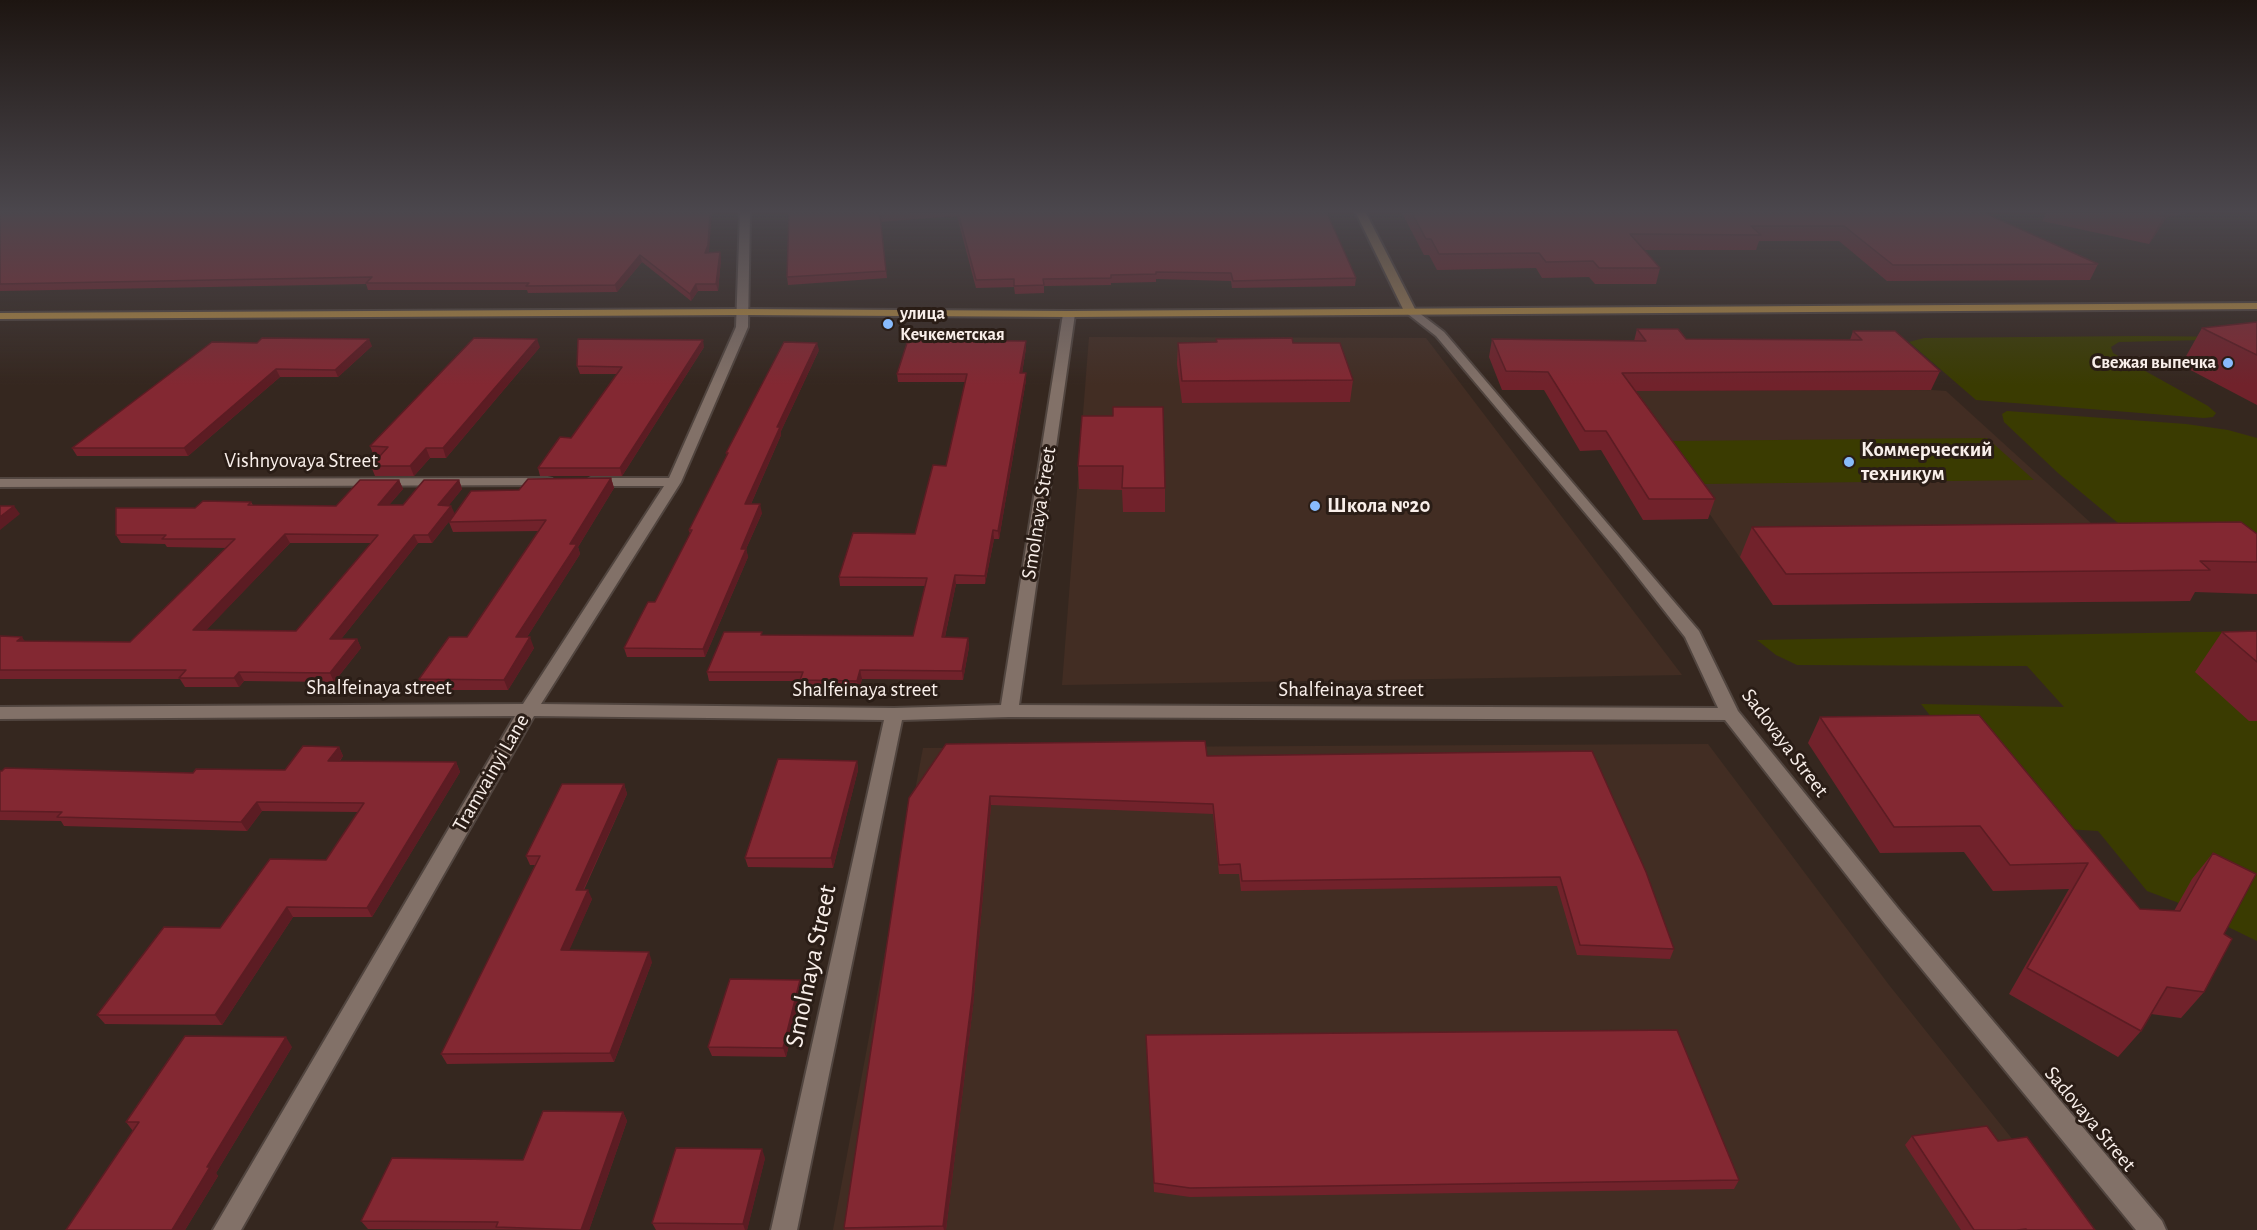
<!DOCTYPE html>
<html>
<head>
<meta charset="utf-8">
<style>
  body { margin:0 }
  canvas { display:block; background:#35271f }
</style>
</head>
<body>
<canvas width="2257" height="1230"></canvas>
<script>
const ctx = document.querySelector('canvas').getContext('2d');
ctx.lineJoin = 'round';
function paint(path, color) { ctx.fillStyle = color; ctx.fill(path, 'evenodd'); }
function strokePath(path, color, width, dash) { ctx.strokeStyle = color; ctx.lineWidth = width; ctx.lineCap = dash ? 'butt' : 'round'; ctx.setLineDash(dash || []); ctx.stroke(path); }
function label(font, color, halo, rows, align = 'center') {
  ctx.font = font + ' "Alegreya Sans",sans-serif'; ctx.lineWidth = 6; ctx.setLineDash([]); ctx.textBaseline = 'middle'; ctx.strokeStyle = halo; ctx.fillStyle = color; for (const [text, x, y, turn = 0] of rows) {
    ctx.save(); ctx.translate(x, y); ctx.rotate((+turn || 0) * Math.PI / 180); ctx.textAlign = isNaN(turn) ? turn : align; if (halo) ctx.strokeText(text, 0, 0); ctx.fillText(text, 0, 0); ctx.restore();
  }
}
const built = new Path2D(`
  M1089,337L1426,338L1682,675L1062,685Z
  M1931,390L1946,391L2103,534L2136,553L2190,601L1773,605L1624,391Z
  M1708,744L1889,985L2085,1230H833L923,748Z`);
const green = new Path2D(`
  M2139,336L2248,337L2257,349L2203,340L2119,342L2111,347L2113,353L2208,406L2216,413L2213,417L2204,418L1976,400L1909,342L1924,338Z
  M2007,411L2186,424L2228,430L2257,438V548L2124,528L2058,473L2004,422L2002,414Z
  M1987,438L2034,480L1703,484L1672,441Z
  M2257,631V941L2179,903L2147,891L2098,831L2034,827L1950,741L1921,704L2064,707L2027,666L1797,665L1776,655L1757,640Z`);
const minor = new Path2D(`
  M740,213H750L748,327L681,482L541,704L894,708L1001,705L1063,314L1069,311L1075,314L1019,705L1718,708L1685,637L1619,553L1436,336L1404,311L1406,309H1414L1444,332L1699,631L1738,711L1901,912L2162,1221L2166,1230H2136L1885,924L1725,720L1009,717L902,720L797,1230H771L884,720L534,716L241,1230H213L515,716L0,719V707L523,704L664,486H591L584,482L591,478H669L736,327Z
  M547,478L552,479L554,482L552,485L0,487V479Z`);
const secondary = new Path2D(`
  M1356,213H1366L1416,311L1414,313H1406L1404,311Z`);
const primary = new Path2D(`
  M2257,303V309L1069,317L741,315L0,319V313L741,309L1069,311Z`);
const wall = new Path2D(`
  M0,213L709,253L720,252L721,259L718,291H698L691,301L642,262L617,292L528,293L527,290H368L366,284L0,291Z
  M789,213H1327L1356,278L1355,286L1232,288L1231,281L1156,279V282L1111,283V285L1044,286V293L1015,294L1014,287L976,288L957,216L880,222L887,278L788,285L787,277Z
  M1402,213H1985L2098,264L2090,280L1887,281L1839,241H1759L1756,250H1644L1660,268L1656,284H1595L1589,277L1542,278L1536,268L1437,270L1429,255H1424Z
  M2046,213H2188L2167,217L2149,244L2042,221Z
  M2257,322V405L2181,365L2202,328Z
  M1637,329L1686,339L1850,340L1853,331L1940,371L1931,390L1636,391L1715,499L1708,519L1643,520L1601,450L1580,451L1544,390H1502L1489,357L1492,339L1634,341Z
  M1216,339L1293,343L1353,380L1350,402L1182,403L1177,364L1178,343L1216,342Z
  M1026,341V348L1022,373L1026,380L999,539H994L985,584H956L945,637L968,638L969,647L963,680L862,679L859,689H802L801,681H709L707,672L763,635L913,636L925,586H840L839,577L915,534L946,466L965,382H898L897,374Z
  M212,342L372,346L338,377H280L188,456H77L72,448Z
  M540,347L446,458H430L414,476H375L371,466L380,456H374L370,446Z
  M704,347L622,476H540L538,468L571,438L617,374H580L577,366Z
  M819,350L781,431V435L751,504L762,513L746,549L748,557L705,657H627L624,648L655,602L690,534L689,530L727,455L726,453Z
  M1082,416L1165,488V512H1123L1122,490L1079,489L1078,466Z
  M611,478L614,488L578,547L580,554L527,637L534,648L508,690H424L419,679L467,637L539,531L453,532L449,522L454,515L432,543H418L341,639H357L361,648L334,682L244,681L239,687H185L180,679H0V636L25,641L130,642L227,548L167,547L165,544L121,543L116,535L195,508L251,502L253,505L336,506L399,480L403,489L389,505H403L459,480L462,489L448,506L455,514L519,490ZM290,543H371L296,631L206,630Z
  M1752,527L2257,534V594L2195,592L2190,601L1773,605L1740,557Z
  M2257,631V721H2249L2195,672L2222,632Z
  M1979,715L2140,909L2174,911L2192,879L2213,853L2224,934L2204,992L2181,1018L2151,1014L2141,1031L2118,1057L2009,994L2069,889L1993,891L1964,852L1880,853L1808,743L1820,717Z
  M339,747L343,756L340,761L456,762L460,772L372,917H293L222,1025L105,1024L97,1015L326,860L358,812L262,811L247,831L64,826L61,821L0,820V771L193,773L285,770Z
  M1592,751L1674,949L1670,959L1577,955L1557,886L1241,891L1239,874H1219L1213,814L991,805L973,1006L946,1230H845L844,1228L909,798L1207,756Z
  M857,761L858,770L833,868L748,867L745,858Z
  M624,784L627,794L584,890L592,899L569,950L652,962L614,1062L447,1064L441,1054L535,865H530L526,856Z
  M802,989L786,1057L712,1056L708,1047Z
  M1146,1035L1739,1180L1734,1189L1190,1197L1154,1192Z
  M292,1047L216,1173L218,1176L185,1230H66L133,1131L126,1122Z
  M623,1112L627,1121L589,1230L368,1229L361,1221L523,1160Z
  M1912,1136L1998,1141L2095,1230H1961L1905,1145Z
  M765,1158L747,1230H656L652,1223Z`);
const shadedWall = new Path2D(`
  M710,213H712L709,252L706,260L705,253Z
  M2165,213H2188L2167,217L2149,244Z
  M720,252L721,259L718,291L716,284Z
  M640,255L642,262L617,292L615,285Z
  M696,284L698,291L691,301L690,294Z
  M369,339L372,346L338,377L335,370Z
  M537,339L540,347L446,458L443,448Z
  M703,340L704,347L622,476L620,468Z
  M1026,341V348L1021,380L1020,373Z
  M817,343L819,350L781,431V435L747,513L745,504L777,427Z
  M276,369L280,377L188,456L184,448Z
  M1026,373V380L999,539L998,531Z
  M426,448L430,458L414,476L410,466Z
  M611,478L614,488L578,547L580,554L520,648L516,637L570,544Z
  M399,480L403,489L382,513L378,505Z
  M459,480L462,489L442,514L438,505Z
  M760,504L762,513L746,549L748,557L705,657L703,649L741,549Z
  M14,506L20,514L0,530V517Z
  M451,506L455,514L432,543L428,535Z
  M993,530L994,539L985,584V576Z
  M285,534L290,543L198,639L193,630Z
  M414,535L418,543L334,648L330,639Z
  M955,575L956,584L943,646L942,637Z
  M22,637L28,646L17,641Z
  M530,637L534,648L508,690L504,680Z
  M968,638L969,647L963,680L962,671Z
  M357,639L361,648L334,682L330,673Z
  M860,670L862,679L859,689L857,681Z
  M239,672L244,681L239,687L234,678Z
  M339,747L343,756L333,770L328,761Z
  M857,761L858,770L833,868L831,858Z
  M456,762L460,772L372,917L367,908Z
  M624,784L627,794L579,899L576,890Z
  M990,796L991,805L973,1006L946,1230H944L943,1226Z
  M257,802L262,811L247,831L241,822Z
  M588,890L592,899L565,960L561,950Z
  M287,907L293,917L222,1025L215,1015Z
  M649,952L652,962L614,1062L610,1053Z
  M800,980L802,989L786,1057L783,1048Z
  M286,1037L292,1047L216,1173L218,1176L185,1230H172L207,1167Z
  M623,1112L627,1121L589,1230H581Z
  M762,1149L765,1158L747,1230H745L743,1224Z`);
const building = new Path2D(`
  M0,213H710L708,245L705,253L720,252L716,284H696L690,294L640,255L615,285L526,286L529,283H366L372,277L0,284Z
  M789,213H908L880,215L886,271L787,277Z
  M958,213H1327L1356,278L1233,281L1231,273L1156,272V274L1111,275V278L1043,279L1044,285L1014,286V279L976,280Z
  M1412,213H1985L2098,264L1893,265L1844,226H1751L1761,235L1630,234L1660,268H1599L1593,261L1546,262L1539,253L1439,254L1431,239H1426Z
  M2147,213H2165L2163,216Z
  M2257,322V355L2202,328Z
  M1637,329H1678L1686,339L1862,340L1853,331H1895L1940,371L1622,373L1715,499H1649L1606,431H1585L1548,372L1506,371L1492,339L1646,341Z
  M262,338L369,339L335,370L276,369L184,448H72L212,342L257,343Z
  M474,338L537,339L443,448H426L410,466H371L388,447L370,446Z
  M1292,338L1293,343H1340L1353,380L1182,381L1178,343L1217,342L1216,339Z
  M578,339L703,340L620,468H538L560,437L571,438L622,367L577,366Z
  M908,340L1026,341L1020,373H1026L998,531L993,530L985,576L955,575L942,637L968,638L962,671L860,670L857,681L800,680L803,672H707L724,632H762L761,635L913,636L927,578L839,577L853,533L915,534L933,465L946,466L967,374H897Z
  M784,342L817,343L777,427H780L745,504H760L741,549H746L703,649L624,648L648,602H655L692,530H689L728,453H726Z
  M1113,407H1163L1165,488H1122L1123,466H1078L1082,416H1113Z
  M611,478L570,544H577L516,637H530L504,680L419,679L449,637H467L546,520L449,522L471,491L519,490L528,479Z
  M360,480H399L378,505H403L424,480H459L438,505L451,506L428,535H414L330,639H357L330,673L239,672L234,678H179L186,670H0V636L22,637L17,641L130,642L235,539H162L166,535H116V508H195L203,501L251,502L248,505L336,506ZM285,534L378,535L296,631L193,630Z
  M0,506H14L0,517Z
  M2241,522L2257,534V562L2200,561L2210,570L1786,574L1752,527Z
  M2257,631V662L2222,632Z
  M1979,715L2140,909L2180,911L2213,853L2256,874L2224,934L2232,939L2204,992L2167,987L2141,1031L2027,968L2088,863L2010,865L1980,826L1894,827L1820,717Z
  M1205,741L1207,756L1592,751L1646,872L1674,949L1580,945L1560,877L1242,881L1240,864L1219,865L1213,804L990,796L972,997L943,1226L844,1228L909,798L946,744Z
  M303,746L339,747L328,761L456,762L367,908L287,907L215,1015H97L164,927L220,928L270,859L326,860L364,803L257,802L241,822L57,817L62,812L0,811V771H2L5,768L193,773L196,769L285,770Z
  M778,759L857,761L831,858H745Z
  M562,784H624L576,890H588L561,950L649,952L610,1053L441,1054L540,856H526Z
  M730,979L800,980L783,1048L708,1047Z
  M1677,1030L1739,1180L1190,1188L1154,1183L1146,1035Z
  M185,1036L286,1037L207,1167H210L172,1230H66L139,1122H126Z
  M543,1111L623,1112L581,1230L496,1227L498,1222L361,1221L392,1158L523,1160Z
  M1987,1126L1998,1141L2027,1137L2095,1230H2027L2026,1229L2017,1230H1974L1912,1136Z
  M676,1148L762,1149L743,1224L652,1223Z`);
const markers = [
  [888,324,6,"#88bbfc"],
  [2228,363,6,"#88bbfc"],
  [1849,462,6,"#88bbfc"],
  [1315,506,6,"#88bbfc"]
];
const farPoinames = [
  ["улица",900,314],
  ["Кечкеметская",900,335],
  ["Свежая выпечка",2216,363,"right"]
];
const poiNames = [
  ["Коммерческий",1861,450],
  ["техникум",1861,474],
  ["Школа №20",1327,506]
];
const streetNames = [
  ["Vishnyovaya Street",301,461],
  ["Smolnaya Street",1039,513,-81],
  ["Shalfeinaya street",379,688],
  ["Shalfeinaya street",865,690],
  ["Shalfeinaya street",1351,690],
  ["Sadovaya Street",1785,743,53],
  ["Tramvainyi Lane",491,773,-60],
  ["Sadovaya Street",2090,1119,50]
];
const nearStreetnames = [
  ["Smolnaya Street",811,966,-78]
];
paint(built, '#422d23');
paint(green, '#3a3b01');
strokePath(minor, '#51453f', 4);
strokePath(secondary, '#51453f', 4);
strokePath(primary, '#51453f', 4);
paint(minor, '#827168');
paint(secondary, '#9c7e56');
paint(primary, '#b58c43');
paint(wall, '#71222b');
paint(shadedWall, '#5c1c23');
paint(building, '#832832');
strokePath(building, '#5c1c23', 1.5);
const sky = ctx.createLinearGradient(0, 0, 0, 385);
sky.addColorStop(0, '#1d1511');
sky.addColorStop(0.55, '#4b474d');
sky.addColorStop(1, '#4b474d00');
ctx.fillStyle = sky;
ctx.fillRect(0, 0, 2257, 385);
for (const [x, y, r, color] of markers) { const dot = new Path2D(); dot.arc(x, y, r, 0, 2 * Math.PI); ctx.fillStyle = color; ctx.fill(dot); strokePath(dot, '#2a1d16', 2); }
label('bold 18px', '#f9efea', '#2a1d16', farPoinames, 'left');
label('bold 21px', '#f9efea', '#2a1d16', poiNames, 'left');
label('21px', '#f9efea', '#2a1d16', streetNames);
label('26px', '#f9efea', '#2a1d16', nearStreetnames);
</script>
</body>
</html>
